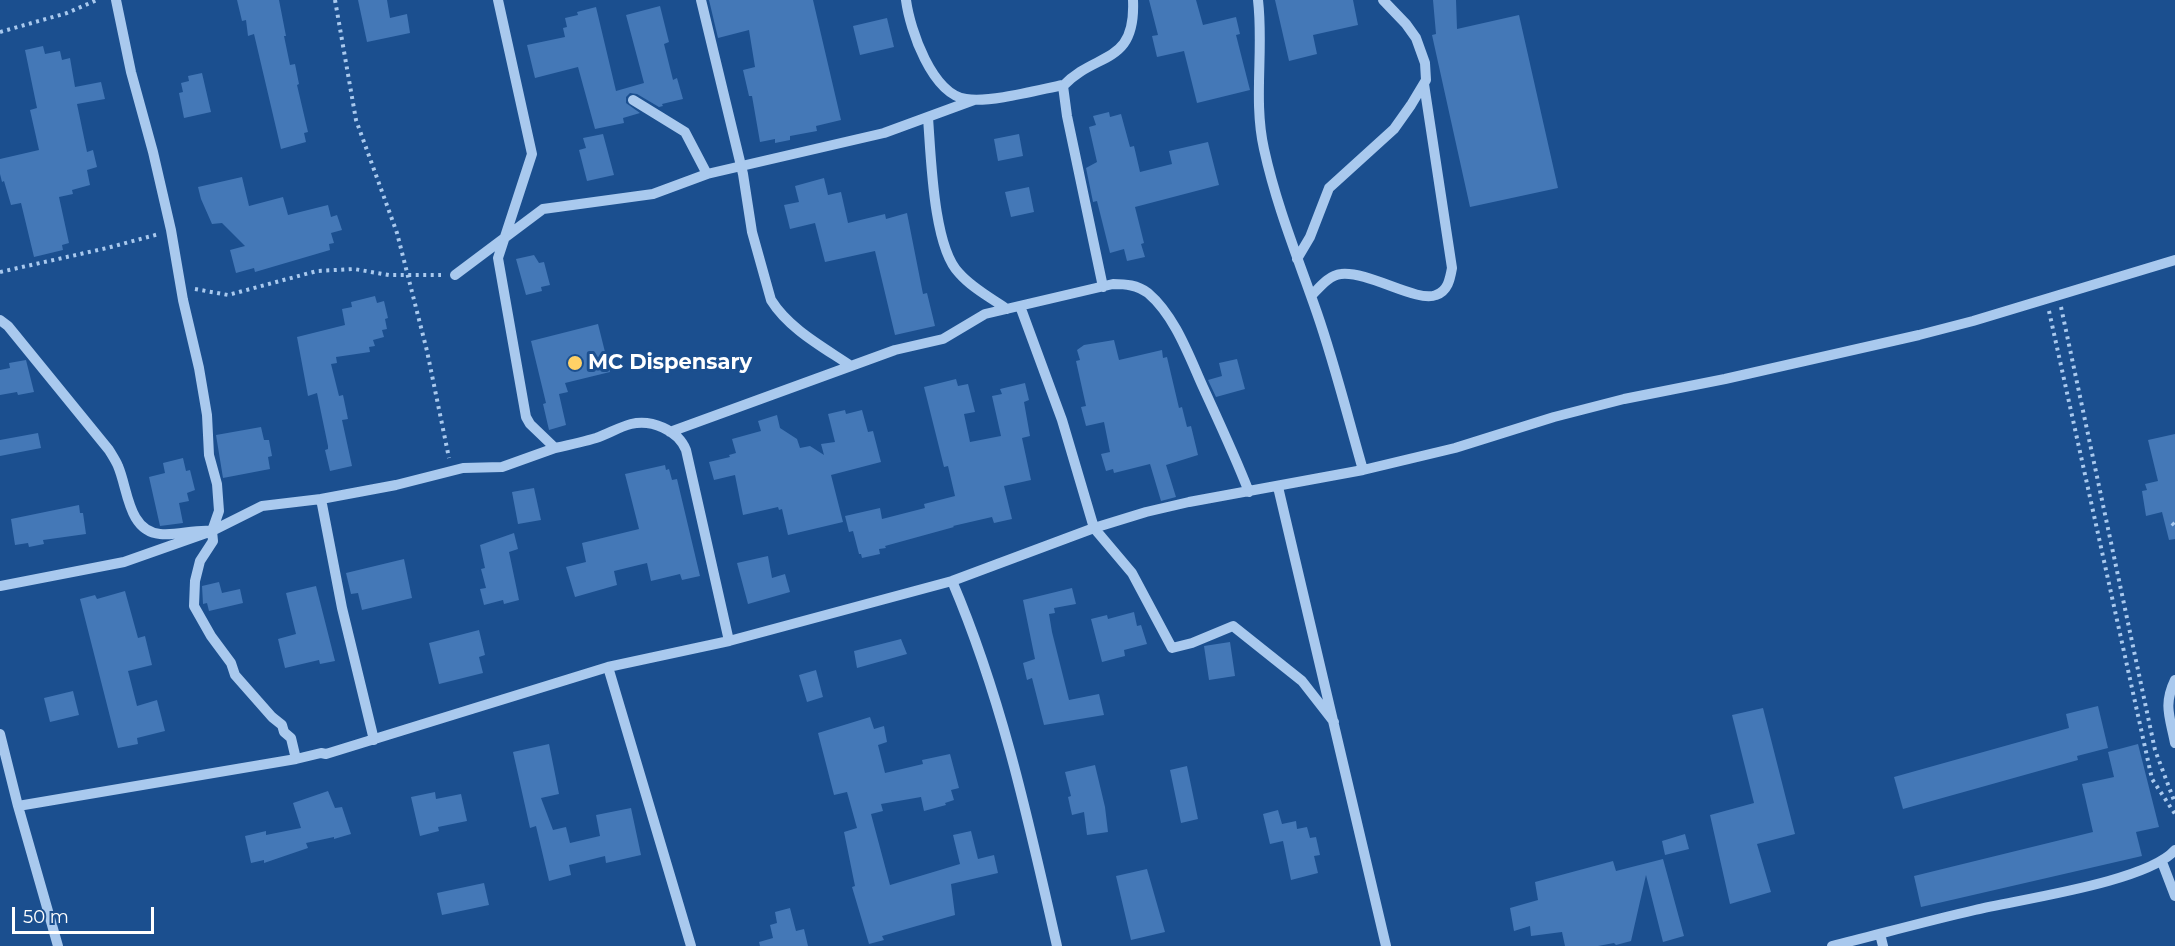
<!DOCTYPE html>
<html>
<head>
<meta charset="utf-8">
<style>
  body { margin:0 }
  #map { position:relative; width:2175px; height:946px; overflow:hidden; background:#1b4f8f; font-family:Montserrat,sans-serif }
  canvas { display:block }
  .scale { position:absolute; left:12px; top:907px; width:142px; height:27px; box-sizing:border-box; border:3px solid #fff; border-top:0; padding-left:8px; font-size:18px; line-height:21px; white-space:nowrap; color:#fff; -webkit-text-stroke:4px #1b4f8f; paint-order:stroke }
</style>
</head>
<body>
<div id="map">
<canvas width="2175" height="946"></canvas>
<div class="scale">50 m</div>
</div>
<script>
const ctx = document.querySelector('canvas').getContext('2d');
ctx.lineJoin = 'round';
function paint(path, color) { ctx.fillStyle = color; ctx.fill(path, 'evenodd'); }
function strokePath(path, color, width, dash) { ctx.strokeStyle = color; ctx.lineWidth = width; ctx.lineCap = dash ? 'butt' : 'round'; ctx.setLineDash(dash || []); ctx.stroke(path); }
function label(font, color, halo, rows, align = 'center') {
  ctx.font = font + ' Montserrat,sans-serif'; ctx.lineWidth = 6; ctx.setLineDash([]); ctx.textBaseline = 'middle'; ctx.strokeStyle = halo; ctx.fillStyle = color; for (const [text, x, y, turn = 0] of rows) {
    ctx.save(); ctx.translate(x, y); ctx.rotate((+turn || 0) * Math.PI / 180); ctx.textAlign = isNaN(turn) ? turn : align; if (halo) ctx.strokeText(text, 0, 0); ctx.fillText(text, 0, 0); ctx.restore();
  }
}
const building = new Path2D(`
  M237,0H279L286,36H284L290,65L295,64L299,84L297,85L308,132L304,133L306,142L281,149L254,34L248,36L246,20L242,21Z
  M358,0H387L390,18L407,14L410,33L367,42Z
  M709,0H813L841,120L816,126L817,131L790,136V140L775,143V139L760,142L752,96H749L743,70L755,67L749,30L718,38Z
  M1149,0H1196L1203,25L1236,17L1240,34L1236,35L1250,90L1197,103L1184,51L1157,57L1152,36L1158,35Z
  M1275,0H1353L1358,25L1313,35L1317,54L1289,61Z
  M1433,0H1456L1457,29L1519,15L1558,188L1470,207L1432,35L1436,34Z
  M660,6L669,42L664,44L673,80L677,78L683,99L662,104L663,106L659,107L637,94L630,93L626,97V103L640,113L623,118L624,123L595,129L578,67L535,78L527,45L565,37L563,28L567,27L565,18L578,15L577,12L596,7L616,91L644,83L626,15Z
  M887,18L894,47L860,55L853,26Z
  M43,46L45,54L60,51L62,60L70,58L75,87L101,82L105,99L77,104L87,152L93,150L97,167L87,170L90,185L72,190L73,194L59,197L69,243L62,245L63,250L34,257L21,203L11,205L4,181L2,182L0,174V159L39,150L30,110L37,108L25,50Z
  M202,73L211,112L184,118L179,93L183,92L181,83L189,81L188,76Z
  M1109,112L1110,117L1121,114L1130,147L1134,146L1140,172L1172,164L1169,151L1208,142L1219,185L1135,207L1144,243L1141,244L1145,257L1127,261L1124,249L1110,253L1097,201L1093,202L1086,168L1097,162L1089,127L1096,125L1093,116Z
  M603,134L614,175L587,181L579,150L586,148L583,138Z
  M1019,134L1023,156L998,161L994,139Z
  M242,177L249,206L283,197L288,215L328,205L331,217L337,215L342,230L331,233L334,243L329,244L330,250L255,272L254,268L236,273L230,250L245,246L222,223L212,224L201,199L198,187Z
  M824,178L828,195L841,192L848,223L885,214L886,219L907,213L923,294L927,293L935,326L895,335L875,251L825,262L815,223L790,229L784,205L799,202L795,186Z
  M1029,187L1034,212L1011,217L1005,192Z
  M534,255L539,263L544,262L550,285L541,287L542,291L526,295L516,259Z
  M375,296L377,303L384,301L388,318L385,319L387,329L382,330L384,337L373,340L375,346L369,347L370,352L336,357L337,363L331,364L339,396L343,395L348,419L342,420L352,466L330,471L325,450L328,449V446L317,393L308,396L297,337L345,325L342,309L352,307L351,302Z
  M598,324L610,372L565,383L568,392L559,394L566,425L549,430L543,404L546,403L531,341Z
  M1114,340L1119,360L1162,350L1163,358L1167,357L1179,408L1182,407L1187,427L1191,426L1198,455L1166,465L1176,497L1161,501L1150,464L1114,473L1113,469L1106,471L1101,454L1110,452L1104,422L1086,426L1081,407L1086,406L1076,361L1080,360L1077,350L1084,345Z
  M1237,359L1245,389L1216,397L1208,380L1222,376L1219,363Z
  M26,360L34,392L18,395L17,392L0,395V370L10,368L9,363Z
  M956,379L958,386L968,384L975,412L964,414L970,442L1001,436L992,396L1002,394L1000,389L1025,383L1029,400L1024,402L1030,436L1022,438L1031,480L1004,486L1012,519L994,523L992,517L953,526L954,527L885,546L886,548L879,549L880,554L862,558L861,554H859L853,531L849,532L845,516L880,508L882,519L925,508L924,504L955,496L948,466L944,467L924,387Z
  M845,410L846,414L862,410L868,432L873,431L881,462L831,475L843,522L788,535L782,509L779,510L778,507L743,515L735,475L714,480L709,462L730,457L729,455L736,453L732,439L761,431L758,421L777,415L780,428L797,439L800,448L810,446L824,455L821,444L835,442L828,414Z
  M261,427L264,440H269L272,456L268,457L270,469L223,478L216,435Z
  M38,433L41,448L0,456V440Z
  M2175,434V539L2169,540L2162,512L2146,516L2142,491L2147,490L2145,484L2158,481L2148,440Z
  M183,458L186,471L190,470L195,490L187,493L189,501L179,503L183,523L160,526L149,477L165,473L163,463Z
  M665,465L666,470L669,469L672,480L677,479L700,576L682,580L680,574L651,581L647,563L614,571L617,585L575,597L566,567L586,562L582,543L639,529L625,474Z
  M534,488L541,520L518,524L512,492Z
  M79,505L80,513H83L86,534L43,540L44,544L29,547L28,543L15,545L11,519Z
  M514,533L518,549L509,552L519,600L504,604L503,600L484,605L480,589L486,588L481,569L485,568L480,545Z
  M768,556L772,578L785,574L790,592L748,604L737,563Z
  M404,559L412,598L362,610L358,593L351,594L346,573Z
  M219,582L222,593L240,589L243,603L209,611L207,603L203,604L202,586Z
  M316,586L335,661L320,664L319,660L285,668L278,639L296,634L286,593Z
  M1072,588L1076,604L1054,608L1055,613L1049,614L1052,632L1069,700L1099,694L1104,715L1044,725L1032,678L1027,680L1023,663L1035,659L1023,600Z
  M125,591L138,638L145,636L152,665L128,671L137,706L157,700L165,731L137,738L138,744L118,748L80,599L95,595L97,599Z
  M1134,612L1137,626L1141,625L1147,644L1124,650L1125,656L1102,662L1091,619L1107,615L1108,619Z
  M479,630L485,655L479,657L483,673L439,684L429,643Z
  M901,639L907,654L857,668L854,651Z
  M1230,642L1235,676L1209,680L1204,646Z
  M816,670L823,697L807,702L799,675Z
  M73,691L79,715L50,722L44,698Z
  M2098,706L2108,748L2077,756L2078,760L1903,809L1894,777L2069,728L2066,714Z
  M1763,708L1795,834L1757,844L1771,892L1730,904L1710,815L1754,803L1732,715Z
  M870,717L874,729L884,726L887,742L878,745L885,773L923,764L922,760L950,754L959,788L951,790L954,800L945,803L946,805L924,811L921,797L881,804L883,811L871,814L890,885L960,864L953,835L971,831L978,859L994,855L998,873L951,884L955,915L882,936L884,940L869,944L852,887L855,886L844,832L857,828L847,792L834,795L818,733Z
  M549,744L559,794L541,798L553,830L566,827L570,843L600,836L596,815L631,808L641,855L606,863L605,856L569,865L571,875L549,881L536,826L530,828L513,752Z
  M2138,744L2159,827L2136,832L2142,856L1921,907L1914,876L2093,832L2082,784L2114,777L2108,752Z
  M1095,765L1105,807L1108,832L1087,835L1084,812L1072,815L1068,797L1071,796L1065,772Z
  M1187,766L1198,819L1181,823L1170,770Z
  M328,791L335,808L342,807L351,834L334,839V837L306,843L308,848L264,863V860L251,863L245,836L266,831V835L301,828L293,803Z
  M435,792L436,799L461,794L467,821L438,827L439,831L420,836L411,797Z
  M1278,810L1282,824L1296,821L1297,829L1307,827L1310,838L1316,837L1320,855L1314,856L1318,873L1291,880L1283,841L1270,844L1263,814Z
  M1685,834L1689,849L1665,855L1662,841Z
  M1663,859L1684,936L1663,942L1646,875L1631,941L1616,945L1614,943L1598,946H1565L1562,932L1531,936L1530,926L1514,931L1510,908L1538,900L1535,882L1613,861L1616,871Z
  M1147,869L1165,932L1131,940L1116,876Z
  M484,883L489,905L442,915L437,893Z
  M790,908L796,931L804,929L808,946H760L759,942L773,938L770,925L777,923L775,912Z`);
const path = new Path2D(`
  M335,0L356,120L397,233L427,351L449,458
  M0,32L67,13L97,0
  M0,272L107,248L159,234
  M195,289L228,295L317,271L354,269L389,275H441
  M2061,307L2155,750L2175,803
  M2049,311L2152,779L2175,814
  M2172,523L2175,526`);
const minor = new Path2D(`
  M116,0L131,72L153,152L171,230L183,300L199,368L207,415L209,455L217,484L219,511L212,531
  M498,0L532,154L498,258L526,417L530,424L555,448C569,445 583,442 596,438C608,434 619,427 631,424C651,419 678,430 686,450L729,641
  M701,0L743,174L752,232L771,300C789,329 823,347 851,366
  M906,0C910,30 932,94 966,99C990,103 1038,90 1063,85
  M1258,0C1264,50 1253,100 1264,149C1277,208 1298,258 1317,313C1335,365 1348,418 1363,470
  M633,100L685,132L707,174
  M928,118C931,155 933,247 959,273C972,288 991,298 1007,309
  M1297,259L1310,237L1329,188L1394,129L1411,105L1426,80L1425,63L1416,38L1406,24L1383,0
  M455,275L543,209L653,194L707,174L884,133L974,100
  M1103,287L1067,116L1063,86C1096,51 1136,66 1133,0
  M1311,296C1319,288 1329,275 1341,274C1369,271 1417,303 1436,295C1448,291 1450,279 1452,268L1424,84
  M1020,306L1062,420L1094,528L1132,573L1172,648L1192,643L1233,626L1302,681L1334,722
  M0,320L8,326L109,450C112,455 116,461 118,466C128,489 128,531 160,534C177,536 194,529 212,531L213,541L200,561L195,581L194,606L211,636L231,663L235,675L272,717L282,725L284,732L291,738L296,759L321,753L326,754L608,667L729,641L952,581L1094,528L1146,512L1189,502L1363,470L1455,448L1554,417L1624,399L1725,379L1919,335L1973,321L2175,260
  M670,432L895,350L943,339L985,314L1113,284C1126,284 1137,285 1148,293C1175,316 1189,356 1203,387C1219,422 1235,456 1249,492
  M1278,487L1386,946
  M321,499L342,608L374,740
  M952,581C1002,698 1029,823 1057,946
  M0,586L124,562L212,531L262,506L321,499L396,485L463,468L502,467L555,448
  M608,667L691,946
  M2175,680C2163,705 2170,717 2175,743
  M0,734L18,806L58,946
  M18,806L296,759
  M2162,862L2175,896
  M1880,934L1883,946
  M1832,946C1880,934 1927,921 1975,910C2020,899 2147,882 2175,850`);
const markers = [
  [575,363,8,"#ffd166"]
];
const poiNames = [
  ["MC Dispensary",588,363]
];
paint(building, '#4478b7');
strokePath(path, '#a9c9ee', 4, [3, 4.5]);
strokePath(minor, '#a9c9ee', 10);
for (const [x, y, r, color] of markers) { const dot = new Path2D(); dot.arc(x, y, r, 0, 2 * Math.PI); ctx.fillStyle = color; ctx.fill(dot); strokePath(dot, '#1b4f8f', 2); }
label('bold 21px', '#fff', '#1b4f8f', poiNames, 'left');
</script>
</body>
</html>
